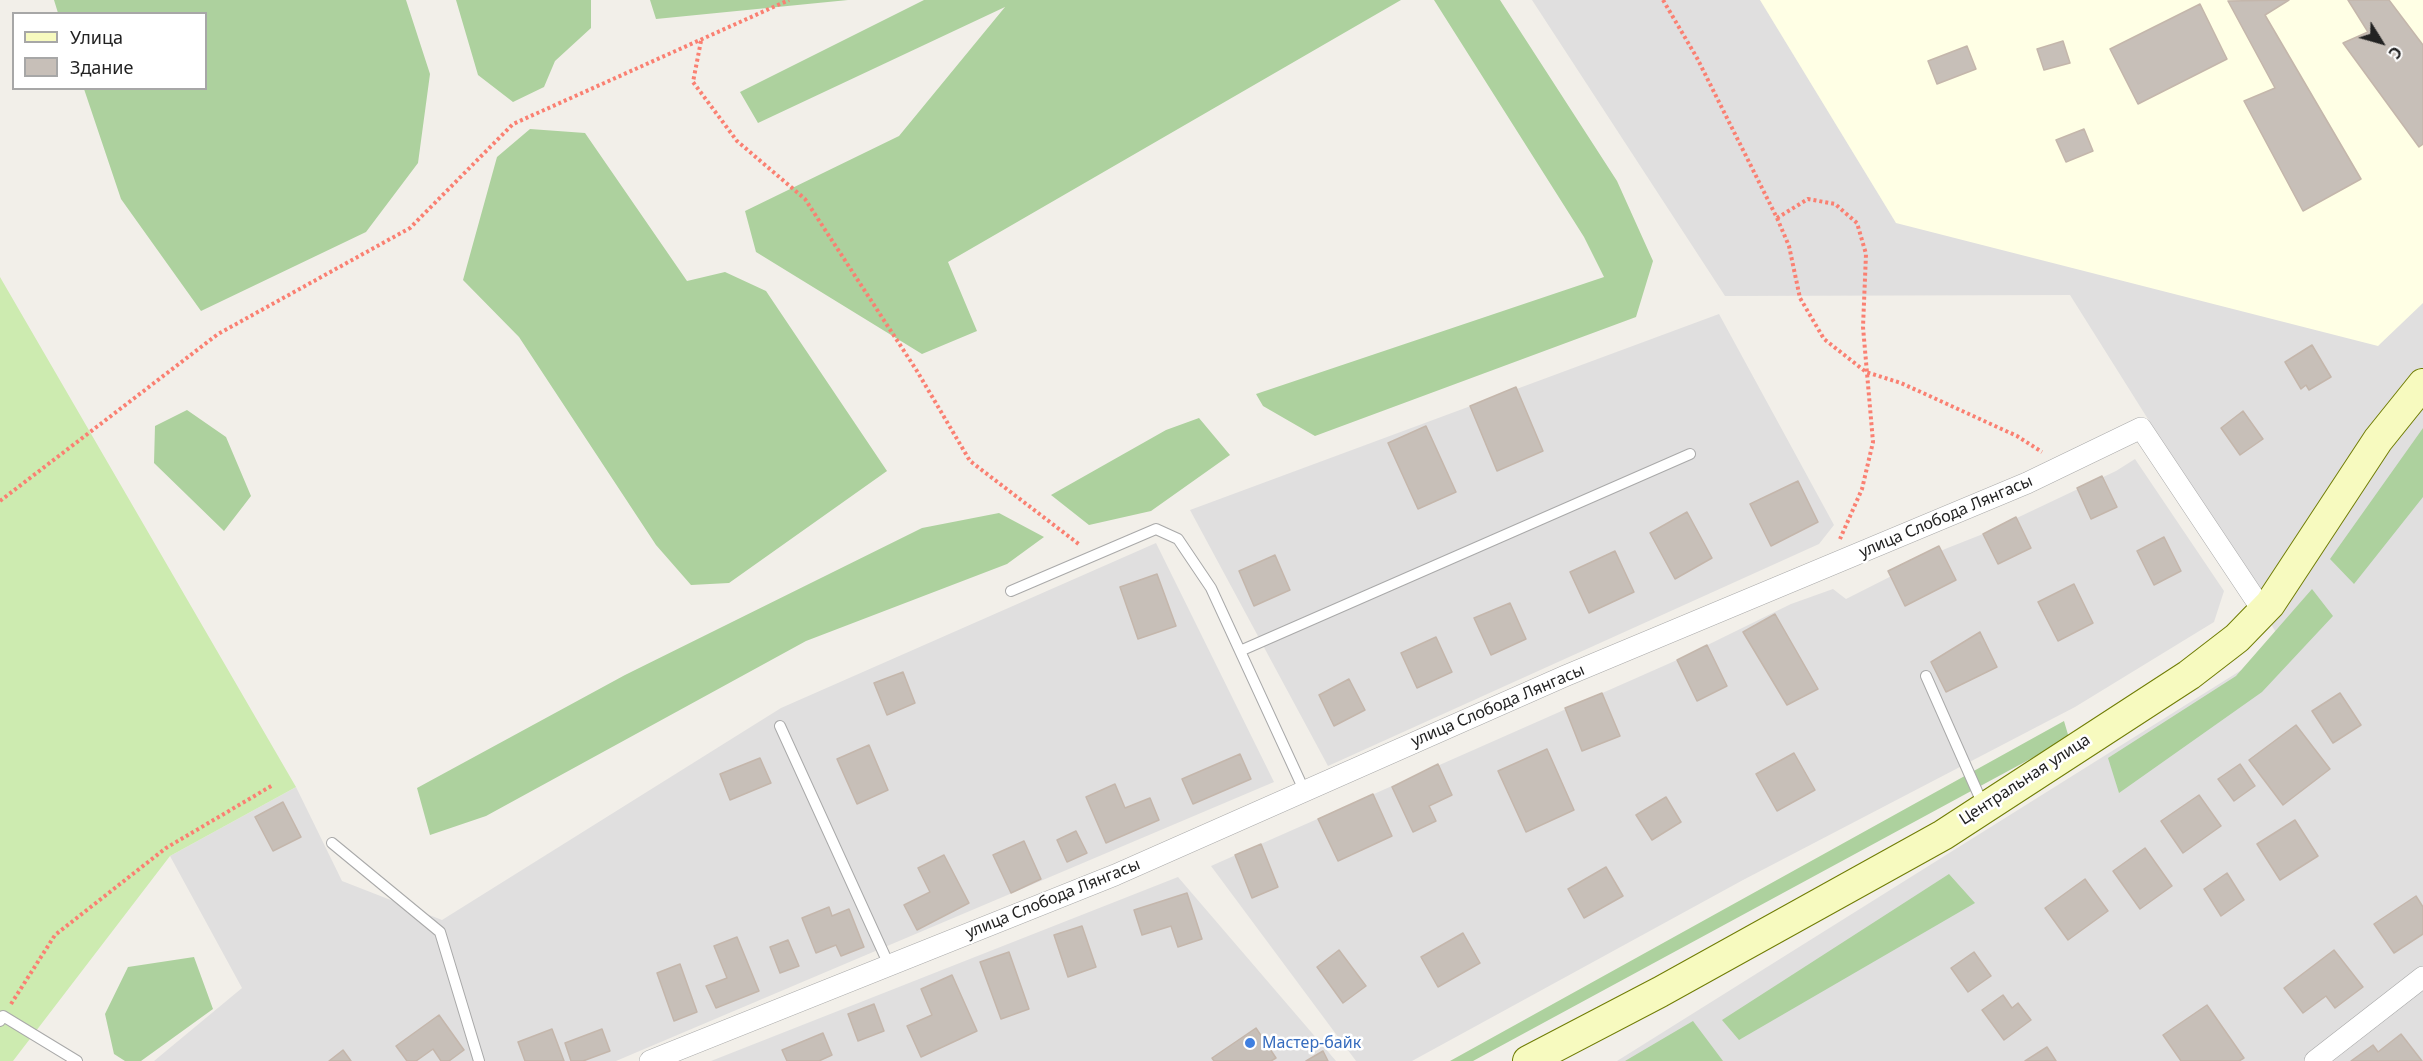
<!DOCTYPE html>
<html>
<head>
<meta charset="utf-8">
<style>
  body { margin:0 }
  #map { position:relative; width:2423px; height:1061px; overflow:hidden; background:#f2efe9; font-family:"Noto Sans",sans-serif }
  canvas { display:block }
  .legend { position:absolute; left:12px; top:12px; width:195px; height:78px; box-sizing:border-box; background:#fff; border:2px solid #a7a7a7; margin:0; padding:8px 10px; list-style:none; font-size:18px; color:#222 }
  .legend li { display:flex; align-items:center; gap:12px; height:30px }
  .legend b { width:30px; border:2px solid #a7a7a7 }
  .north { position:absolute; left:2351px; top:12px; width:60px; height:60px; -webkit-text-stroke:4px #fff; paint-order:stroke; rotate:127deg; font-size:16px; font-weight:700; line-height:24px; text-align:center; color:#222 }
  .north::after { content:''; display:block; margin:auto; width:21px; height:27px; background:#222; clip-path:polygon(50% 0,100% 100%,50% 72%,0 100%) }
</style>
</head>
<body>
<div id="map">
<canvas width="2423" height="1061"></canvas>
<ul class="legend">
<li><b style="height:8px;background:#f7fabf"></b>Улица</li>
<li><b style="height:16px;background:#c7bfb8"></b>Здание</li>
</ul>
<div class="north">С</div>
</div>
<script>
const ctx = document.querySelector('canvas').getContext('2d');
ctx.lineJoin = 'round';
function fill(path, color) {
  ctx.fillStyle = color;
  ctx.fill(path, 'evenodd');
}
function trace(path, color, width, dash) {
  ctx.strokeStyle = color;
  ctx.lineWidth = width;
  ctx.lineCap = dash ? 'butt' : 'round';
  ctx.setLineDash(dash || []);
  ctx.stroke(path);
}
function drawText(font, color, halo, rows, align = 'center') {
  ctx.font = font + ' "Noto Sans",sans-serif';
  ctx.lineWidth = 5;
  ctx.setLineDash([]);
  ctx.textBaseline = 'middle';
  ctx.strokeStyle = halo;
  ctx.fillStyle = color;
  for (const [text, x, y, turn = 0] of rows) {
    ctx.save();
    ctx.translate(x, y);
    ctx.rotate((+turn || 0) * Math.PI / 180);
    ctx.textAlign = isNaN(turn) ? turn : align;
    if (halo) ctx.strokeText(text, 0, 0);
    ctx.fillText(text, 0, 0);
    ctx.restore();
  }
}
fill(new Path2D(`
  M1532,0H2423V1061H1617L2283,644L2263,611L2256,591L2070,295L1725,296Z
  M1719,314L1834,525L1819,544L1328,766L1190,510Z
  M2135,459L2224,591L2214,622L2075,707L1743,880L1412,1061H1356L1211,866L1677,660L1791,604L1833,589L1846,599L1945,549L1983,534L2116,471Z
  M1156,543L1274,782L616,1061H154L242,988L170,856L296,787L342,881L442,920L781,708Z
  M1178,877L1336,1061H711Z`), '#e0dfdf');
fill(new Path2D(`
  M1760,0H2423V303L2378,346L1896,223Z`), '#ffffe5');
fill(new Path2D(`
  M0,277L296,787L170,856L13,1061H0Z`), '#cdebb0');
fill(new Path2D(`
  M54,0H406L430,74L418,163L366,232L201,311L121,199L84,89L206,88V14L58,13Z
  M456,0H591V28L555,61L544,87L513,102L478,75Z
  M650,0H848L656,19Z
  M924,0H1401L948,262L977,331L922,354L756,252L745,211L899,136L1005,7L758,123L740,92Z
  M1434,0H1500L1617,181L1653,261L1636,317L1315,436L1263,406L1256,394L1604,277L1584,237Z
  M530,129L585,133L687,281L725,272L766,291L887,471L729,583L691,585L656,545L519,337L463,280L497,157Z
  M187,410L226,437L251,496L224,531L154,463L155,426Z
  M1199,418L1230,455L1151,511L1089,525L1051,495L1166,430Z
  M2423,428V497L2354,584L2330,559Z
  M999,513L1044,537L1007,564L806,641L486,816L430,835L417,788L625,675L922,528Z
  M2312,589L2333,616L2262,692L2119,793L2108,758L2236,676Z
  M2064,721L2069,738L1473,1061H1450Z
  M1949,874L1975,903L1739,1040L1722,1020Z
  M194,957L213,1009L141,1061H125L114,1054L105,1014L128,967Z
  M1693,1021L1723,1061H1625Z`), '#add19e');
const building = new Path2D(`
  M2289,0L2265,15L2361,179L2303,211L2244,101L2275,88L2228,1Z
  M2348,0H2389L2423,45V144L2419,147L2343,43L2368,32Z
  M2200,4L2227,59L2138,104L2110,49Z
  M2063,41L2070,63L2044,70L2037,49Z
  M1967,46L1976,69L1937,84L1928,61Z
  M2084,129L2093,151L2066,162L2056,140Z
  M2312,345L2331,377L2309,390L2306,385L2301,389L2285,362Z
  M1516,387L1543,451L1497,471L1470,406Z
  M2243,411L2263,439L2240,455L2221,428Z
  M1426,426L1456,492L1418,509L1388,443Z
  M2102,476L2117,507L2091,519L2077,488Z
  M1798,481L1818,522L1771,546L1750,504Z
  M1687,512L1712,558L1675,579L1650,533Z
  M2016,517L2031,548L1998,564L1983,534Z
  M2164,537L2181,571L2154,585L2137,551Z
  M1939,546L1956,580L1905,606L1888,571Z
  M1615,551L1634,592L1589,613L1570,572Z
  M1275,555L1290,590L1254,606L1239,571Z
  M1157,574L1176,626L1138,639L1120,587Z
  M2074,584L2093,623L2058,641L2038,602Z
  M1510,603L1526,639L1491,655L1474,618Z
  M1775,614L1818,689L1787,705L1743,632Z
  M1980,632L1997,667L1946,692L1931,662Z
  M1436,637L1452,672L1417,688L1401,653Z
  M1707,645L1727,686L1697,701L1677,660Z
  M903,672L915,703L887,715L874,683Z
  M1349,679L1365,710L1334,726L1319,695Z
  M1602,693L1620,736L1582,751L1565,708Z
  M2340,693L2361,725L2333,743L2312,711Z
  M2296,725L2330,769L2283,805L2249,760Z
  M869,745L888,790L857,804L837,759Z
  M1547,749L1574,810L1526,832L1498,771Z
  M1794,753L1815,790L1777,811L1756,774Z
  M1240,754L1251,779L1193,804L1182,779Z
  M760,758L771,783L730,800L720,774Z
  M1438,764L1452,795L1429,806L1436,821L1413,832L1392,787Z
  M2240,764L2255,786L2234,801L2218,779Z
  M1115,784L1125,808L1150,798L1159,820L1106,843L1086,797Z
  M1373,794L1392,836L1338,861L1318,819Z
  M2199,795L2221,826L2183,853L2161,821Z
  M1666,797L1681,822L1652,840L1636,815Z
  M283,802L301,837L273,851L255,817Z
  M2295,820L2318,856L2280,880L2257,844Z
  M1076,831L1087,853L1067,862L1057,840Z
  M1024,841L1041,879L1011,893L993,855Z
  M1261,844L1278,887L1252,898L1235,855Z
  M2145,848L2172,886L2140,909L2113,871Z
  M944,855L969,903L917,930L904,905L930,892L918,868Z
  M1606,867L1623,896L1584,918L1568,889Z
  M2227,873L2244,900L2221,916L2204,889Z
  M2085,879L2108,911L2068,940L2045,908Z
  M1187,893L1202,939L1178,947L1171,926L1142,935L1134,910Z
  M2416,896L2423,907V934L2394,953L2374,924Z
  M829,907L832,916L849,909L864,947L841,956L836,945L816,953L802,918Z
  M1082,926L1096,967L1068,977L1054,935Z
  M1463,933L1480,963L1438,987L1421,957Z
  M737,937L759,991L716,1008L706,986L727,978L714,946Z
  M788,940L799,966L780,973L770,947Z
  M1339,950L1366,986L1343,1003L1317,967Z
  M2334,950L2363,987L2335,1008L2326,996L2303,1013L2284,988Z
  M1009,952L1029,1009L1001,1019L980,962Z
  M1974,952L1991,976L1968,992L1951,968Z
  M680,964L697,1012L674,1021L657,973Z
  M952,975L977,1031L921,1057L907,1026L932,1015L921,989Z
  M2003,995L2012,1008L2018,1003L2031,1020L2004,1040L1982,1010Z
  M874,1004L884,1031L858,1041L848,1014Z
  M2207,1005L2244,1058L2239,1061H2181L2163,1035Z
  M439,1015L464,1050L449,1061H441L433,1049L416,1061H407L396,1046Z
  M1256,1028L1276,1058L1271,1061H1214L1212,1058Z
  M552,1029L564,1061H525L518,1042Z
  M602,1029L610,1051L583,1061H571L565,1043Z
  M823,1033L832,1055L819,1061H787L782,1050Z
  M2401,1034L2422,1061H2351L2373,1045L2378,1052Z
  M2047,1047L2056,1061H2025Z
  M343,1050L351,1061H329Z
  M1323,1051L1328,1061H1306Z`);
fill(building, '#c7bfb8');
trace(building, '#c4b6ab', 1.5);
const lane = new Path2D(`
  M1011,591L1156,529L1178,539L1211,588L1304,790
  M1240,651L1690,454
  M1926,676L1984,807
  M780,726L889,965
  M332,843L440,932L479,1061
  M0,1021L3,1016L77,1061`);
const street = new Path2D(`
  M650,1061L1115,875L1565,676L2027,483L2141,428L2263,611
  M2315,1061L2423,977`);
const secondary = new Path2D(`
  M1528,1061L1660,992L1943,835L2189,675L2237,638L2270,604L2378,440L2423,384`);
trace(lane, '#a9a9a9', 12);
trace(street, '#a9a9a9', 22);
trace(secondary, '#707d05', 32);
trace(new Path2D(`
  M1663,0L1697,58L1777,218L1808,199L1835,204L1857,223L1866,254L1863,327L1873,442L1862,489L1840,539
  M701,41L693,82L737,141L805,199L917,371L970,461L1080,545
  M1777,218L1789,246L1800,298L1824,339L1866,372L1901,383L2017,436L2042,452
  M0,501L218,334L410,228L513,124L789,0
  M11,1004L55,935L166,848L273,785`), '#fa8072', 4, [3, 3]);
trace(lane, '#fff', 10);
trace(street, '#fff', 21);
trace(secondary, '#f7fabf', 30);
for (const [x, y, r, color] of [
  [1250,1043,6,"#3f7fe0"]
]) {
  const dot = new Path2D();
  dot.arc(x, y, r, 0, 2 * Math.PI);
  ctx.fillStyle = color;
  ctx.fill(dot);
  trace(dot, '#fff', 2);
}
drawText('16px', '#222', '#fff', [
  ["улица Слобода Лянгасы",1946,517,-23],
  ["улица Слобода Лянгасы",1498,706,-23],
  ["Центральная улица",2025,780,-33],
  ["улица Слобода Лянгасы",1053,899,-22]
]);
drawText('16px', '#366cbe', '#fff', [
  ["Мастер-байк",1262,1043]
], 'left');
</script>
</body>
</html>
